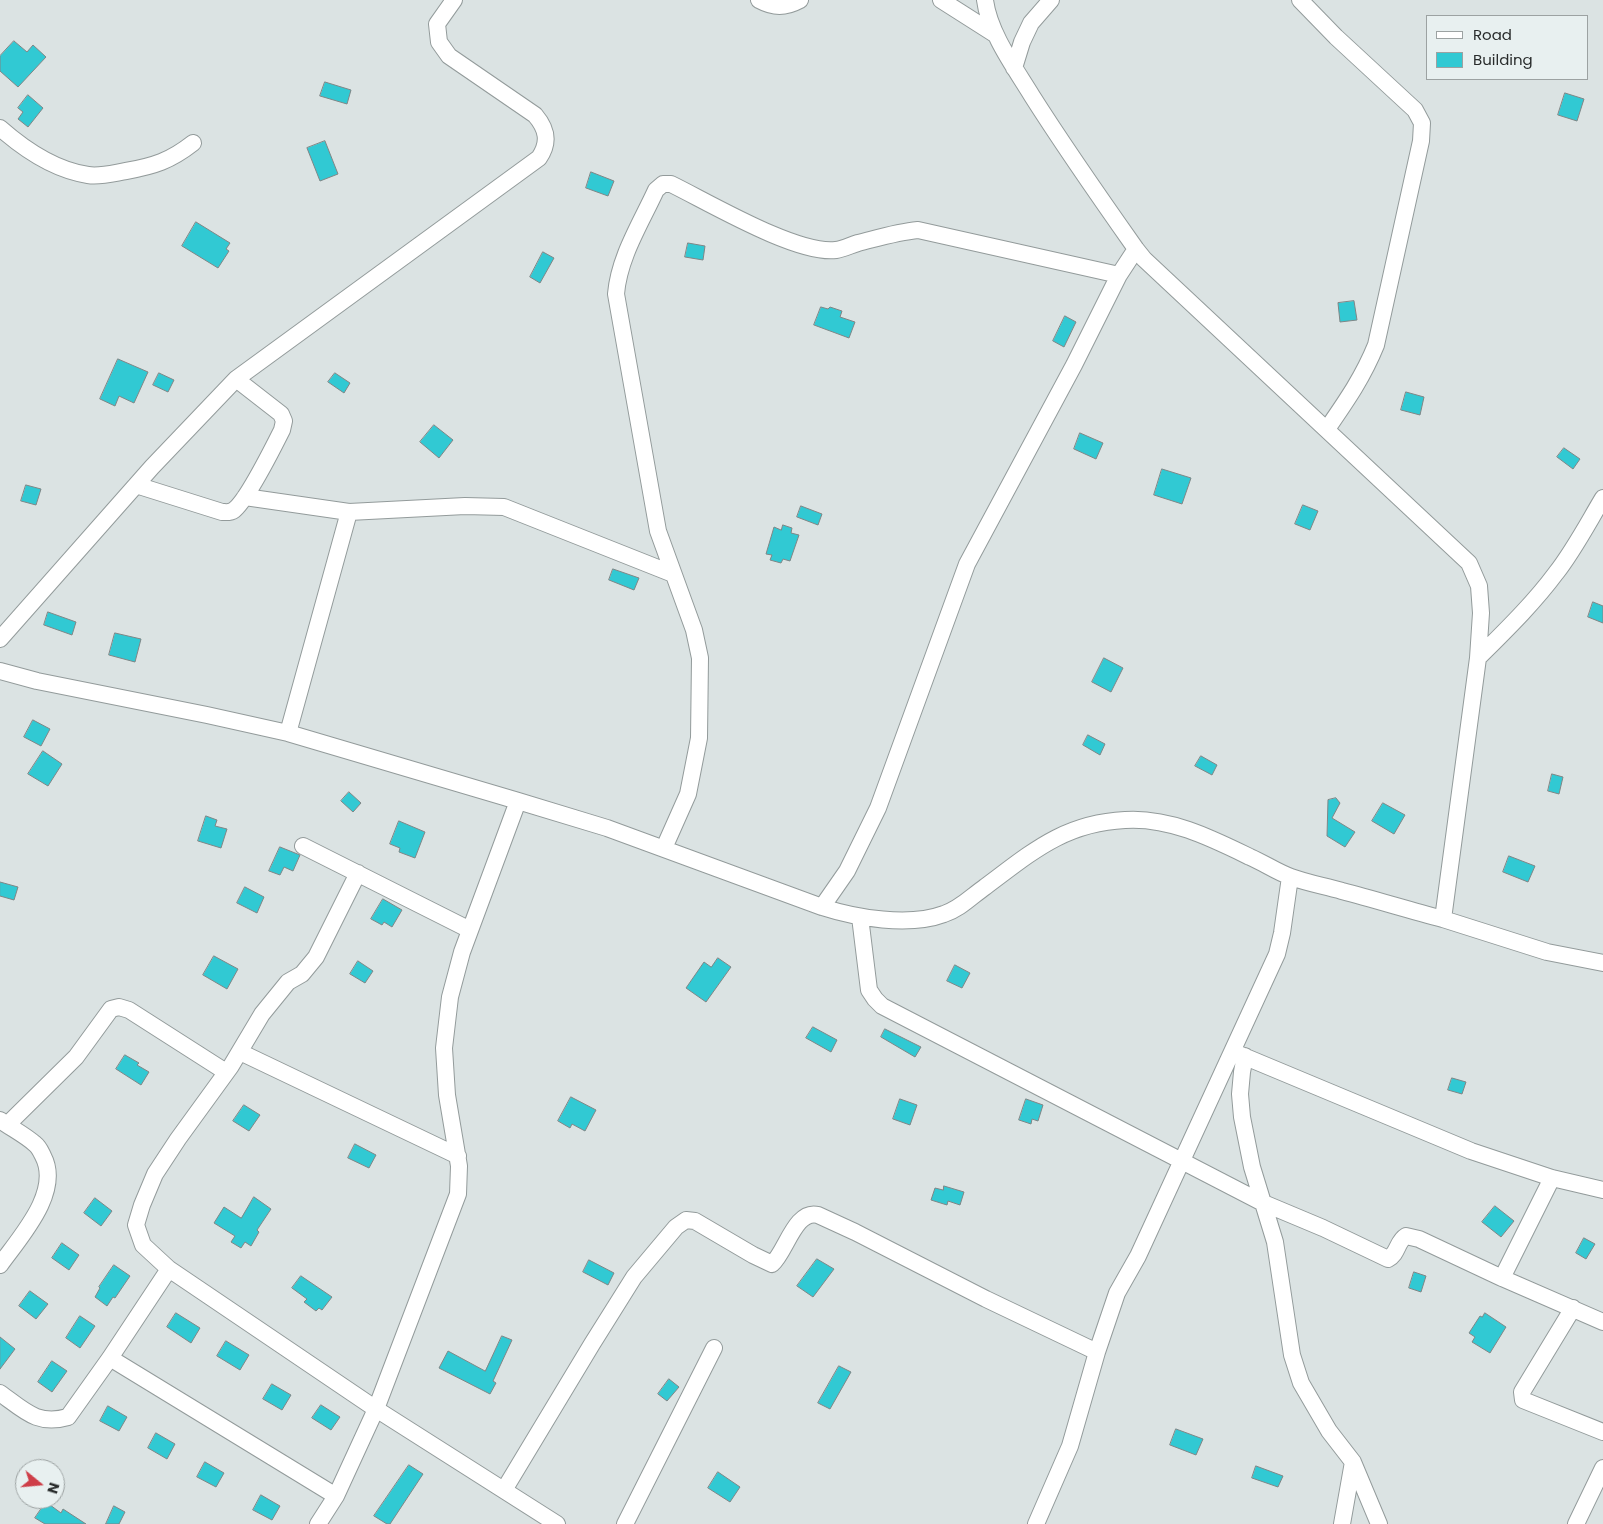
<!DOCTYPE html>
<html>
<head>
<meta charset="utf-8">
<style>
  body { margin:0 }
  #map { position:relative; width:1603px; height:1524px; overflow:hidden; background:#dbe3e3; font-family:Poppins,sans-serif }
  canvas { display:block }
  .legend { position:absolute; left:1426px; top:15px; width:162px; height:65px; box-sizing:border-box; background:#e8f0f0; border:1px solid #9ca2a2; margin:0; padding:6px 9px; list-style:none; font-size:15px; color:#292c2c }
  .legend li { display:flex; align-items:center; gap:10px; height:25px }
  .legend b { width:25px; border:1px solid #9ca2a2 }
  .north { position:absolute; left:15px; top:1459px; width:50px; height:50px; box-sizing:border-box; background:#e8f0f0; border:1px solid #9ca2a2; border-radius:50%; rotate:107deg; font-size:14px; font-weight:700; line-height:20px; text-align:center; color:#292c2c }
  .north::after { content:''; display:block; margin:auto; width:18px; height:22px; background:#ce3e48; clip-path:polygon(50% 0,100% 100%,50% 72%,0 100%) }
</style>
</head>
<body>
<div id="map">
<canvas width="1603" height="1524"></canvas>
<ul class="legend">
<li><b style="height:6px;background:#fff"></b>Road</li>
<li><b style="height:14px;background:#31c9d3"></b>Building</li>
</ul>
<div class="north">N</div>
</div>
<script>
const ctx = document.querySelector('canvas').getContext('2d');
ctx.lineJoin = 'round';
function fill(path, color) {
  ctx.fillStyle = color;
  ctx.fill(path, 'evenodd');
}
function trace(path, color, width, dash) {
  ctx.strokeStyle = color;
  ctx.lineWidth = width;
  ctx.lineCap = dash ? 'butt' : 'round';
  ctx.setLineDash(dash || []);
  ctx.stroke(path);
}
const building = new Path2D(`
  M14,41L27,52L33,45L46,57L18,87L0,71V56Z
  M325,82L351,90L347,104L320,96Z
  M1565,93L1584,99L1577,121L1558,115Z
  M28,95L43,108L28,127L18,119L23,112L18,108Z
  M325,141L338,174L320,181L307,148Z
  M591,172L614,181L608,196L586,188Z
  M196,222L230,243L226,249L229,251L218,268L182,246Z
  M688,243L705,246L703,260L685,257Z
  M543,252L554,258L540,283L530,277Z
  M1354,301L1357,320L1340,322L1338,303Z
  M821,307L828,309L830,307L842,311L840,317L855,322L849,338L814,325Z
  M1065,316L1076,322L1064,347L1053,341Z
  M118,359L148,372L134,403L119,396L115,406L100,399Z
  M159,373L174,380L168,392L153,385Z
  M335,373L350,383L344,393L328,382Z
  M1406,392L1424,397L1420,415L1401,410Z
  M434,425L453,440L439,458L420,442Z
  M1080,433L1103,443L1096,459L1074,449Z
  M1564,448L1580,459L1573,469L1557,457Z
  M1162,469L1191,478L1182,504L1154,495Z
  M26,485L41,489L36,505L21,501Z
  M1303,505L1318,511L1310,530L1295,524Z
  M801,506L822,514L818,525L797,517Z
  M783,525L792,528L791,533L799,535L790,561L783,559L781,563L770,560L772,555L766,554L774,527L781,530Z
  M613,569L639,578L634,590L609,580Z
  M1593,602L1603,606V623L1588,617Z
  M48,612L76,622L72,635L44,625Z
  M115,633L141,639L135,662L109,655Z
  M1104,658L1123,668L1111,692L1092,682Z
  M33,720L50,729L41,746L24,737Z
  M1088,735L1105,744L1100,755L1083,745Z
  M43,751L62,764L48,786L28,774Z
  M1201,756L1217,765L1212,775L1195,766Z
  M1552,774L1563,777L1559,794L1548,791Z
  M349,792L361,803L353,812L341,801Z
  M1336,798L1340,803L1332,818L1355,832L1345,847L1327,836L1328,800Z
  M1383,803L1405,815L1394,834L1372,821Z
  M206,816L217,820L215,826L227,829L221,848L198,841Z
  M399,821L425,832L415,858L399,852L400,848L390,844Z
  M280,847L300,855L293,871L284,867L280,875L269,871Z
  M1509,856L1535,866L1528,882L1503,872Z
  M0,882L18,887L14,900L0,896Z
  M245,887L264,897L257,913L237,903Z
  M383,899L402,910L392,927L384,922L382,925L371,919Z
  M214,956L238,969L227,989L203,975Z
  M718,958L731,967L706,1002L686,988L704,962L711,967Z
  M358,961L373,971L365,983L350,974Z
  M955,965L970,973L962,988L947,981Z
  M813,1027L837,1040L831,1052L806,1038Z
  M885,1029L921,1047L915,1057L881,1037Z
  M125,1055L139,1063L137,1065L149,1072L141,1085L116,1069Z
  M1452,1078L1466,1082L1462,1094L1448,1090Z
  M571,1097L596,1110L585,1131L572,1124L570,1128L558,1121Z
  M900,1099L917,1105L910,1125L893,1119Z
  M1026,1099L1043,1105L1038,1121L1032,1119L1031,1124L1019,1120Z
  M244,1105L260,1115L249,1131L233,1121Z
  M355,1144L376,1155L369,1168L348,1158Z
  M944,1186L964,1192L960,1205L948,1201L947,1205L931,1200L935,1188L943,1190Z
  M254,1197L271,1209L257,1230L259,1232L251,1246L245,1242L241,1248L231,1242L235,1236L214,1223L224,1207L241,1218Z
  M95,1198L112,1211L101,1226L84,1213Z
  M1495,1206L1514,1221L1501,1237L1482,1222Z
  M1584,1238L1595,1244L1586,1259L1576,1253Z
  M62,1243L79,1255L69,1270L52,1258Z
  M817,1259L834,1269L813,1297L797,1286Z
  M589,1260L614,1273L608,1285L583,1272Z
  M114,1265L130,1276L115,1298L113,1297L107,1306L95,1297L100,1288L99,1287Z
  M1414,1272L1426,1276L1421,1292L1409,1288Z
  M301,1276L332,1297L322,1310L319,1308L316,1311L304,1302L307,1299L292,1288Z
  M30,1291L48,1304L36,1319L19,1306Z
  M176,1313L200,1328L191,1343L167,1327Z
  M1485,1313L1506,1327L1490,1353L1472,1342L1475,1337L1469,1333L1480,1316L1482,1317Z
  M80,1316L95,1326L80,1348L66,1338Z
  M502,1336L512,1340L493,1381L496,1383L490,1394L439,1368L448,1351L485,1371Z
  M0,1337L15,1349L0,1369Z
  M226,1341L249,1355L240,1370L217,1356Z
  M52,1361L67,1371L52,1392L38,1382Z
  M839,1366L851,1372L830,1409L818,1403Z
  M669,1379L679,1387L667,1401L658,1394Z
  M272,1384L291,1395L282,1410L263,1399Z
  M321,1405L340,1417L331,1430L312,1418Z
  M108,1406L127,1417L119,1431L100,1421Z
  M1176,1429L1203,1439L1196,1455L1170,1445Z
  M156,1433L175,1444L167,1459L148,1448Z
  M205,1462L224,1473L216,1487L197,1477Z
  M409,1465L423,1474L390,1524H387L374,1516Z
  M1256,1466L1283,1476L1278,1487L1252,1478Z
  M718,1472L740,1487L730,1502L708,1488Z
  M261,1495L280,1506L272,1520L253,1510Z
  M46,1502L61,1513L63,1509L86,1524H45L35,1518Z
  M114,1506L125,1512L119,1524H106Z`);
fill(building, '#31c9d3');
trace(building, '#7f8686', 1);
const minor = new Path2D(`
  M759,0C774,8 785,8 800,0
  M941,0L996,35
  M1300,0L1336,37L1415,110L1422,123L1421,141L1376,345C1363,377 1347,400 1327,429
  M1014,68L1022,42L1031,23L1051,0
  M0,128C25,150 54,170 88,175C100,177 114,173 126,171C154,166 170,161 193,143
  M136,485L222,512C226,512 230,513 234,510C247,500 273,448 282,430L284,421L281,414L236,379
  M245,497L349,512L465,506L504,507L673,574
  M0,639L152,467L236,379L539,158C550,142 547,129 535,115L449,56L439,42L437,24L454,0
  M1478,658C1505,631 1533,604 1556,573C1574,550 1588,523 1603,498
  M0,671L37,681L207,715L288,733L518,801L607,828L822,907C856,918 909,927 944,914C960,909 972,896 985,887C1032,852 1064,823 1125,820C1169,817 1211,838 1250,857C1264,863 1277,872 1291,877C1307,883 1325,886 1342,891C1376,900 1409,910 1443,919L1478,658L1481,613L1479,586L1469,563L1144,259L1136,249C1100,198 1065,148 1032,96C1015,68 989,33 985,0
  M288,733L349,512
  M303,846L470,930
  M664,848L688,794L699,738L700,658L694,630L658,531L616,294C619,257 641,223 656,190L663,184H671C708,202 797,255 836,250C843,249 851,245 858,243C878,238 897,232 918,230L1119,275
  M358,873L316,957L302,974L288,982L262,1014L231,1066L178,1139L155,1174L142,1205L136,1225L143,1245L169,1269L376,1409L557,1524
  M822,907L847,871L878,808L967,564L1074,365L1119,275L1136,249
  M860,917L869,990L875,999L882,1006L1261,1202L1323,1228L1388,1259C1398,1254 1397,1241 1406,1236L1419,1239L1502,1278L1603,1322
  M1443,919L1547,952L1603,963
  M240,1052L458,1156
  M1236,1053L1471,1151L1552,1178L1603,1190
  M1245,1056L1242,1072L1240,1094L1242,1117L1252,1167L1275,1242L1292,1355L1301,1383L1329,1431L1353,1462L1379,1524
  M0,1120C11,1128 25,1135 35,1144C39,1147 41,1152 43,1156C62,1192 20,1237 0,1265
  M7,1125L76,1057L111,1009L119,1007L129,1010L226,1072
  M1502,1278L1552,1178
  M1573,1308L1522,1392L1523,1400L1603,1432
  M110,1358L336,1496
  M0,1393C24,1410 37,1426 68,1417L110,1358L169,1269
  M504,1490L592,1344L634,1277L676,1227L686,1220L695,1221L753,1255L772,1264C786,1252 795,1209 818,1215L855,1232L986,1299L1097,1352
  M318,1524L336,1496L376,1409L458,1194L459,1166L447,1095L444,1048L450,997L462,952L518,801
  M625,1524L714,1348
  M1036,1524L1070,1446L1097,1352L1117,1293L1138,1256L1277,954L1282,933L1290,877
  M1342,1524L1353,1462
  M1576,1524L1603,1468`);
trace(minor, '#939b9b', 18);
trace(minor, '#fff', 16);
</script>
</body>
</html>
